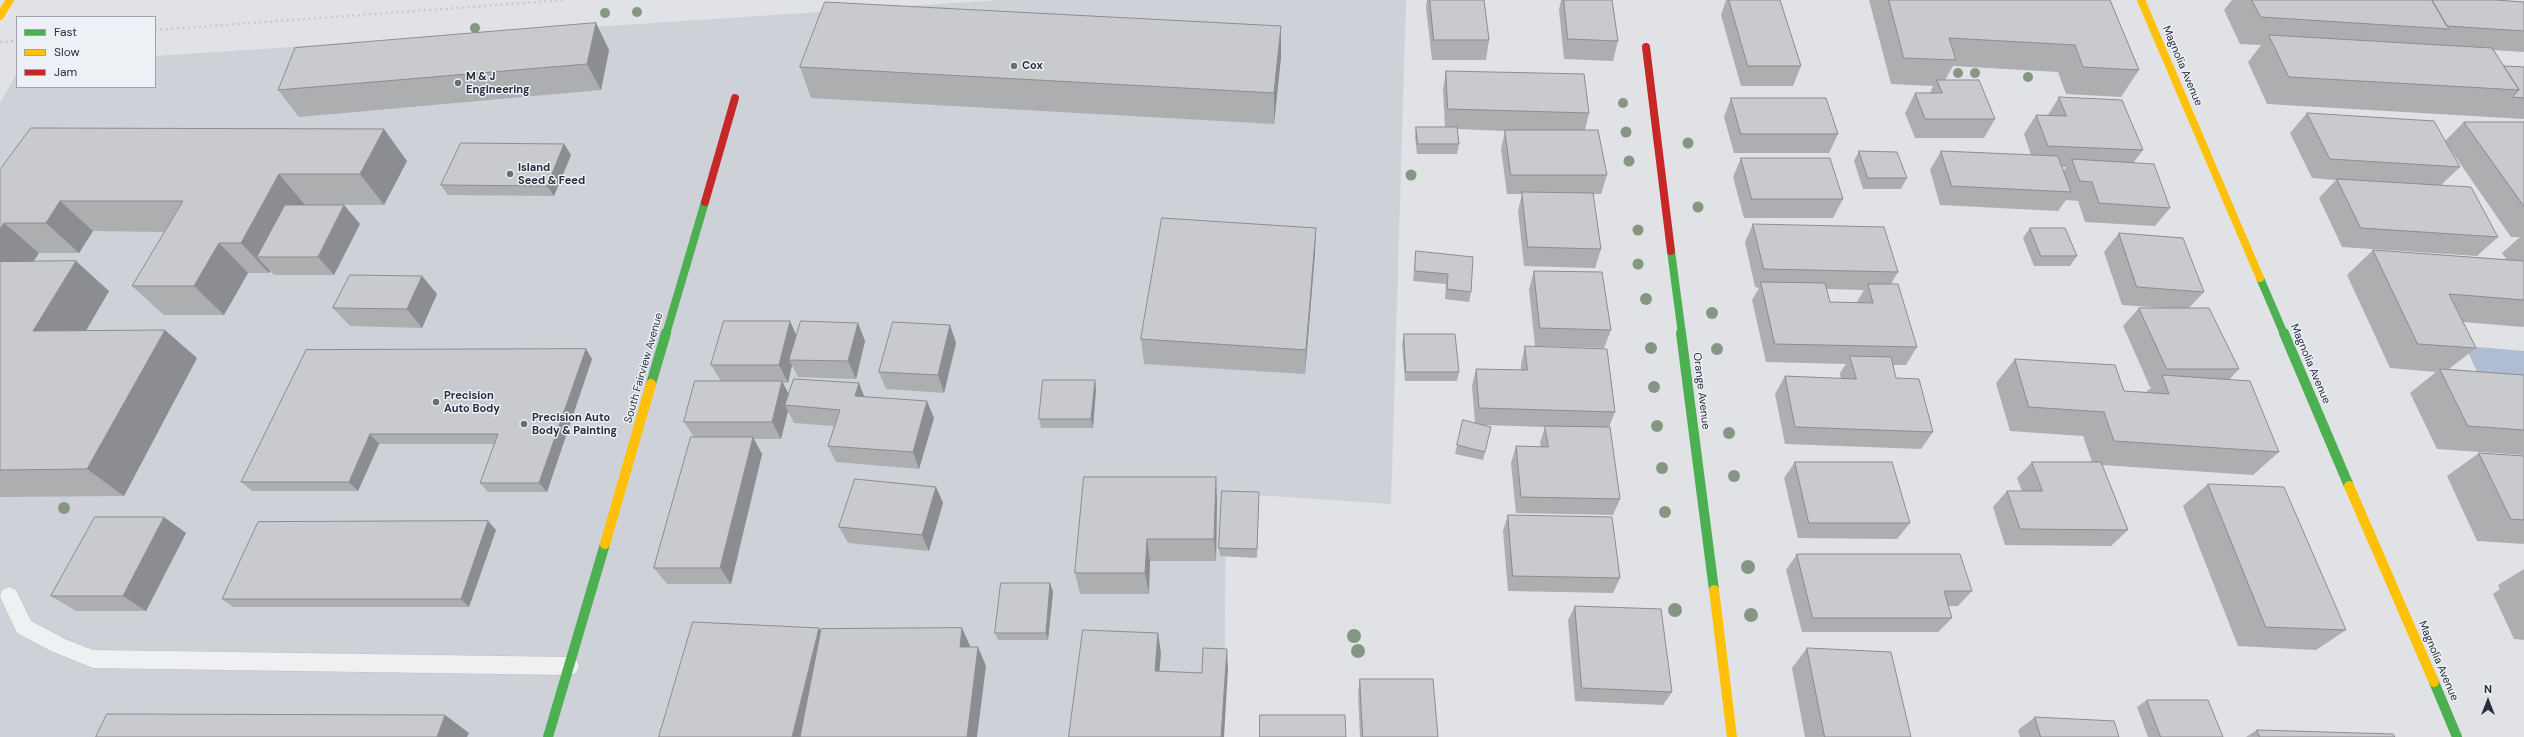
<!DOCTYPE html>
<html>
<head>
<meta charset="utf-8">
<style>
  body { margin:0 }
  #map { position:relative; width:2524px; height:737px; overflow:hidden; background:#e0e2e5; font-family:"DM Sans",sans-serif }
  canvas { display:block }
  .legend { position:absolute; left:16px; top:16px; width:140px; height:72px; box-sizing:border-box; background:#edf0f5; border:1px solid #9ea3ac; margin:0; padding:5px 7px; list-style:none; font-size:12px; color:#272f3e }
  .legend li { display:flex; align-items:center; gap:8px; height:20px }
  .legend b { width:20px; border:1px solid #9ea3ac }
  .north { position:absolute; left:2468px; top:681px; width:40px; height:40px; -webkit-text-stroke:3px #edf0f5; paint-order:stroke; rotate:0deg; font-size:11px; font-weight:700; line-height:16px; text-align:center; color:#272f3e }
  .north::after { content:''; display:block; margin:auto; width:14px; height:18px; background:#272f3e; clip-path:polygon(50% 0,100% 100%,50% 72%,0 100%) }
</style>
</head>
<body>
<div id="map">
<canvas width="2524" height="737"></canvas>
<ul class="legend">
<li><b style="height:5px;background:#4caf50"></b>Fast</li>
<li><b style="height:5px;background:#ffc107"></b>Slow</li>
<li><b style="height:5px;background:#c62828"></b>Jam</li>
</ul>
<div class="north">N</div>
</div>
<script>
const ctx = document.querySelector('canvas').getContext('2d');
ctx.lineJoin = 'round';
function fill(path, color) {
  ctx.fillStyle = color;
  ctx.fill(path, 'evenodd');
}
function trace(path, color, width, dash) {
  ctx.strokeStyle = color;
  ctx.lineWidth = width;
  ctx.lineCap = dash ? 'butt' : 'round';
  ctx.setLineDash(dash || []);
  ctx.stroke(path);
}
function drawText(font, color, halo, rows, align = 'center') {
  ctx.font = font + ' "DM Sans",sans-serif';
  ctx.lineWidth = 3;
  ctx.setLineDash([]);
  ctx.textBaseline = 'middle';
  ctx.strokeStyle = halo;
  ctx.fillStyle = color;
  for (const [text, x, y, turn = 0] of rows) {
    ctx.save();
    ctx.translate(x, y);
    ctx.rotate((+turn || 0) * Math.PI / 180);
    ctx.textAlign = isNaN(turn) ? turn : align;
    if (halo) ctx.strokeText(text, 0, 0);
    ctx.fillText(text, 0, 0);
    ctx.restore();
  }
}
fill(new Path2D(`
  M1000,0H1406L1391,504L1226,493L1224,737H0V103L17,73V87H155V56Z`), '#ced1d8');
fill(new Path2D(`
  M2465,346L2524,351V380L2479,376Z`), '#aebdd1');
const lane = new Path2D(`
  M9,587L16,590L31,621L65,639L93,650L569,657L576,659L579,666L576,673L569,675L93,668L51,651L17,633L0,597L2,590Z`);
trace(lane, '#bec0c3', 1);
fill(lane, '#eff0f2');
trace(new Path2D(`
  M1671,251L1682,334
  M2260,278L2284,334
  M666,334L705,202`), '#4caf50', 8);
trace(new Path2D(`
  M1681,333L1714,590
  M2284,333L2349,486
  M651,384L666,333
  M2434,682L2457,737
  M548,737L605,544`), '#4caf50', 10);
trace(new Path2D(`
  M2141,0L2260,278
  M0,16L10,0`), '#ffc107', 8);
trace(new Path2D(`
  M2349,486L2434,682
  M605,544L651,384
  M1714,590L1732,737`), '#ffc107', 10);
trace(new Path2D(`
  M1646,47L1671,251
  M705,202L735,98`), '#c62828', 8);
trace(new Path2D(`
  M155,30L565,0
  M0,42L17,41`), '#c9cacd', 2.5, [2, 3.5]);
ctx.fillStyle = '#859784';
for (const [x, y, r] of [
  [637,12,5],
  [605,13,5],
  [475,28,5],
  [1958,73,5],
  [1975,73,5],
  [2028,77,5],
  [1623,103,5],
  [1626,132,5.5],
  [1688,143,5.5],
  [1629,161,5.5],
  [1411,175,5.5],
  [1698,207,5.5],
  [1638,230,5.5],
  [1638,264,5.5],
  [1646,299,6],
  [1712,313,6],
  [1651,348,6],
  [1717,349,6],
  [1654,387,6],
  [1657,426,6],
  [1729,433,6],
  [1662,468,6],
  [1734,476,6],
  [64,508,6],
  [1665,512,6],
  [1748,567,7],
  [1675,610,7],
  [1751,615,7],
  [1354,636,7],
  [1358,651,7]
]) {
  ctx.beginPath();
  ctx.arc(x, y, r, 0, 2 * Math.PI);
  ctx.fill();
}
fill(new Path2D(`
  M1427,0H1484L1489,40L1486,60H1432L1426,7Z
  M1561,0H1612L1618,41L1613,61L1564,59L1559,10Z
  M1726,0H1780L1801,66L1793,86H1741L1721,15Z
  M1869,0H2110L2139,70L2121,97L2066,94L2058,72L1953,66L1945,80L1995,119L1984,138H1915L1905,113L1915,93H1930L1933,86L1891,84Z
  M2232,0H2495L2524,2V52L2494,50L2504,66L2524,67V119L2267,104L2248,62L2261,45L2240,44L2224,10Z
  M596,23L609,50L601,90L299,117L278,90Z
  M1281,26V57L1274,124L811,98L800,67Z
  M1446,71L1589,113L1585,130L1607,175L1601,194H1593L1601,249L1595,268L1524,266L1518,211L1522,194H1507L1501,149L1505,131L1457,129L1459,144L1457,154H1417L1415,137L1416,127H1445L1443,90Z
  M2059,97L2143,150L2133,163L2170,208L2155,226L2085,222L2078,201L2066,200L2058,211L1940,205L1930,170L1941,151L2031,155L2024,134L2036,115H2048ZM2062,167H2066L2064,170Z
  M1731,98L1838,134L1829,153H1734L1724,117Z
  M2307,113L2445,141L2464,122H2524V326L2523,327L2463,322L2476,348L2449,369L2524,375V455L2437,449L2410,393L2436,372L2390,368L2347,275L2373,250L2507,260L2502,253L2520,237H2511L2448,146L2460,167L2441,185L2498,237L2477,256L2342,247L2319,198L2336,180L2312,178L2290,133Z
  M564,144L571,155L554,196L448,195L441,185Z
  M1859,151L1907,178L1901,189H1863L1854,161Z
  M1741,158L1843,199L1833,218H1744L1733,177Z
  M407,161L384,205H344L360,224L334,275H274L270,271L269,273H248L224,315H164L132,286L165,232L93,231L79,253H39L33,262L109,291L86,330L197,358L124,496L0,497V170Z
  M1753,224L1898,272L1891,284L1917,347L1906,365H1893L1896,378L1933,432L1921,449L1785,444L1775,394L1785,376L1841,379L1840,373L1846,364L1766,362L1752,300L1759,288L1755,287L1745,242ZM1826,289L1864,290L1857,302H1830Z
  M2030,228L2077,256L2070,266H2034L2023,238Z
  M2119,233L2204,292L2189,308L2239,369L2229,380L2279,452L2253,475L2102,465L2128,530L2111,546L2005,545L1993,507L2007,491H2022L2017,478L2032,462H2092L2083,436L2010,431L1996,383L2015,359L2124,391L2146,392L2152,387H2150L2123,326L2139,308H2164L2122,305L2104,252Z
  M1416,251L1471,292L1469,302L1445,299L1446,284L1413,281Z
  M1315,253L1305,374L1144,364L1141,339Z
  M1534,271L1611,330L1604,348L1535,346L1529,289Z
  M422,276L437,294L422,328L350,326L333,308Z
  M858,323L865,341L856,379L798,377L792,365L788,383H783L789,395L864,396L934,418L919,469L836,462L828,446L834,426L794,423L788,411L781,439H753L762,454L731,584H667L654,568L694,437L684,422L721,381L711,365L797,335Z
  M950,325L956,343L944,393L886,389L879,372Z
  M1404,334L1459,372L1457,381H1405L1402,344Z
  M1525,346L1615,412L1609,427L1620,499L1613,515L1516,513L1511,463L1516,446L1541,447L1540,443L1545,427L1485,425L1491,427L1483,460L1455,454L1463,420L1475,423L1472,386L1476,369L1521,370V364Z
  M586,349L592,359L547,492H488L480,483L495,444H379L358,491H252L241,482Z
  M1096,389L1093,428H1041L1039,419Z
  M2479,453L2524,456V544L2477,541L2447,476Z
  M1795,462L1910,523L1897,539L1798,538L1784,478Z
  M2208,484L2346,630L2316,650L2238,646L2183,506Z
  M936,487L943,503L929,551L848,543L839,527Z
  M1259,492L1257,558L1220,556L1219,548Z
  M1217,499L1216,561H1150L1149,594H1080L1075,573Z
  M1508,515L1620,578L1613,593L1508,591L1503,531Z
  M496,530L469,607H233L222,599Z
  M186,533L146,611H76L51,596Z
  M1797,554L1972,591L1958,606H1948L1952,618L1938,632H1802L1786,570Z
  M2524,569V640L2514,639L2493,594L2500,589L2498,585Z
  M1050,583L1053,592L1048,640H998L995,633Z
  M1575,606L1672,692L1663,705L1575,701L1568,620Z
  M1807,648L1911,737H1805L1792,668Z
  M1360,679L1438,737H1360L1358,693Z
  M2147,700L2223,737H2148L2137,707Z
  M2035,717L2119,737H2020L2018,730Z
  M2257,730L2395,737H2246Z`), '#acaeb0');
fill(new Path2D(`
  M596,23L609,50L601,90L587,64Z
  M1281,26V57L1274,124V93Z
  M384,129L407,161L384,205L360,174Z
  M564,144L571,155L554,196L547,186Z
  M279,174L305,205L257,257L270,271L269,273L241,243Z
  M60,201L93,231L79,253L46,223Z
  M344,205L360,224L334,275L318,257Z
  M4,223L39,253L16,288L0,275V229Z
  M1316,228L1315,253L1305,374L1306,350Z
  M219,243L248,273L224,315L194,286Z
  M76,261L109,291L69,360L33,331Z
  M422,276L437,294L422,328L407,309Z
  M790,321L798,339L789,360L792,365L788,383L779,365Z
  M858,323L865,341L856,379L848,361Z
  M950,325L956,343L944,393L938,375Z
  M165,330L197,358L124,496L87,469Z
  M586,349L592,359L547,492L539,483Z
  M1095,380L1096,389L1093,428L1091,419Z
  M782,381L791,399L785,405L788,411L781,439L772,422Z
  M859,383L866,401L855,396Z
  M927,401L934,418L919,469L913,452Z
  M370,434L379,444L358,491L349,482Z
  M753,437L762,454L731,584L720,568Z
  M1216,477L1217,499L1216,561L1214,539Z
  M936,487L943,503L929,551L922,535Z
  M164,517L186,533L146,611L123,596Z
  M488,521L496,530L469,607L461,599Z
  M1147,539L1150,561L1149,594L1145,573Z
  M1050,583L1053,592L1048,640L1046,633Z
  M819,628L832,647L810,737H792Z
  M962,628L971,648L960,647Z
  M1158,633L1161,653L1158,689L1155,671Z
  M978,647L986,666L977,737H967Z
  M1227,649L1228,669L1224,737H1221Z
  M445,715L469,733L467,737H437Z`), '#8c8d90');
const building = new Path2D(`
  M1430,0H1484L1489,40H1434Z
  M1564,0H1612L1618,41L1568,39Z
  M1729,0H1780L1801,66H1748Z
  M1889,0H2110L2139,70L2083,67L2075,45L1949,38L1956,60L1904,58Z
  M2252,0H2432L2449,29L2261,17Z
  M2432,0H2495L2524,2V31L2447,26Z
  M825,2L1281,26L1274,93L800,67Z
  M596,23L587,64L278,90L295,48Z
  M2269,35L2492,48L2519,90L2289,77Z
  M2504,66L2524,67V98L2512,97L2519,90Z
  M1446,71L1584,74L1589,113L1448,109Z
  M1937,80H1979L1995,119H1925L1915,93H1942Z
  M2059,97L2122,100L2143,150L2048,146L2036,115L2066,116Z
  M1731,98H1826L1838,134H1741Z
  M2307,113L2434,121L2460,167L2330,159Z
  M2464,122H2524V206Z
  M1416,127H1457L1459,144H1418Z
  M31,128L384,129L360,174H279L241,243H219L194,286H132L183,201H60L46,223H4L0,229V170Z
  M1505,130H1598L1607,175H1511Z
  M461,143L564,144L547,186L441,185Z
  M1859,151L1897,152L1907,178H1868Z
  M1941,151L2058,156L2071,192L1952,186Z
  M1741,158H1830L1843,199H1752Z
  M2072,159L2154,164L2170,208L2099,203L2092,182L2080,181Z
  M2337,179L2471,187L2498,237L2361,228Z
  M1522,192L1593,193L1601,249L1528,247Z
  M285,205H344L318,257H257Z
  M1162,218L1316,228L1306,350L1141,339Z
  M1753,224L1884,227L1898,272L1764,269Z
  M2030,228H2065L2077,256H2041Z
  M2119,233L2183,238L2204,292L2137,287Z
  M2373,250L2524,261V300L2449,294L2476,348L2418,344Z
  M1416,251L1473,257L1471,292L1447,289L1448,274L1415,271Z
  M76,261L33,331L165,330L87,469L0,470V262Z
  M1534,271L1602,272L1611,330L1540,328Z
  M350,275L422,276L407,309L333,308Z
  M1761,282L1825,283L1830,302L1873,303L1868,284H1898L1917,347L1775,344Z
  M2139,308H2209L2239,369H2167Z
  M724,321H790L779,365H711Z
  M801,321L858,323L848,361L789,360Z
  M893,322L950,325L938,375L879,372Z
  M1404,334H1455L1459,372H1406Z
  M1525,346L1607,349L1615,412L1479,408L1476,369L1527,370Z
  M586,349L539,483H480L498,434H370L349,482H241L306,350Z
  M1850,356L1891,357L1896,378L1919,379L1933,432L1795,427L1785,376L1856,379Z
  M2015,359L2115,365L2124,391L2169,394L2162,375L2250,381L2279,452L2114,441L2104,412L2029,407Z
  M2440,369L2524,375V430L2468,426Z
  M794,379L859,383L855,396L927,401L913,452L828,446L840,410L785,405Z
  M1043,380H1095L1091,419H1039Z
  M695,381H782L772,422H684Z
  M1463,420L1491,427L1485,452L1457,445Z
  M1545,426L1610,427L1620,499L1521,497L1516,446L1548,447Z
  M691,437H753L720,568H654Z
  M2479,453L2524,456V520L2511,519Z
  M1795,462H1892L1910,523H1809Z
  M2032,462H2101L2128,530L2020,529L2007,491H2042Z
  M1084,477H1216L1214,539H1147L1145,573H1075Z
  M855,479L936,487L922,535L839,527Z
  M2208,484L2284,487L2346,630L2266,627Z
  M1222,491L1259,492L1257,549L1219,548Z
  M1508,515L1612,517L1620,578L1513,576Z
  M95,517H164L123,596H51Z
  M488,521L461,599H222L258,522Z
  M1797,554H1960L1972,591H1944L1952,618H1813Z
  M1001,583H1050L1046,633H995Z
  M1575,606L1661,609L1672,692L1582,688Z
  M693,622L819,628L792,737H659Z
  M962,628L960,647H978L967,737H800L821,629Z
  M1083,630L1158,633L1155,671L1202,673L1203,648L1227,649L1221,737H1069Z
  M1807,648L1891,652L1911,737H1825Z
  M1360,679H1433L1438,737H1363Z
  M2147,700H2208L2223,737H2161Z
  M107,714L445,715L437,737H96Z
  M1260,715H1345L1346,737H1260Z
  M2035,717L2114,721L2119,737H2041Z
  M2257,730L2393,734L2395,737H2260Z`);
fill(building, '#c8cacd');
trace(building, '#8c8d90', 1);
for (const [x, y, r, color] of [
  [1014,66,4,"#686e78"],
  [458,83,4,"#686e78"],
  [510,174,4,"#686e78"],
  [436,402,4,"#686e78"],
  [524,424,4,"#686e78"]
]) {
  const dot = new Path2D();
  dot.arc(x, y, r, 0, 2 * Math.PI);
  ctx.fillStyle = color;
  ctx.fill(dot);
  trace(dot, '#edf0f5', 1.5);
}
drawText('bold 11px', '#272f3e', '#edf0f5', [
  ["Cox",1022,66],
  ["M & J",466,77],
  ["Engineering",466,90],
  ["Island",518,168],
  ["Seed & Feed",518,181],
  ["Precision",444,396],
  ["Auto Body",444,409],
  ["Precision Auto",532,418],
  ["Body & Painting",532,431]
], 'left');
drawText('11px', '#272f3e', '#edf0f5', [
  ["Magnolia Avenue",2182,66,67],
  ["Magnolia Avenue",2310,364,67],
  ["South Fairview Avenue",644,368,-74],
  ["Orange Avenue",1701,391,83],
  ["Magnolia Avenue",2438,661,67]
]);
</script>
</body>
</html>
